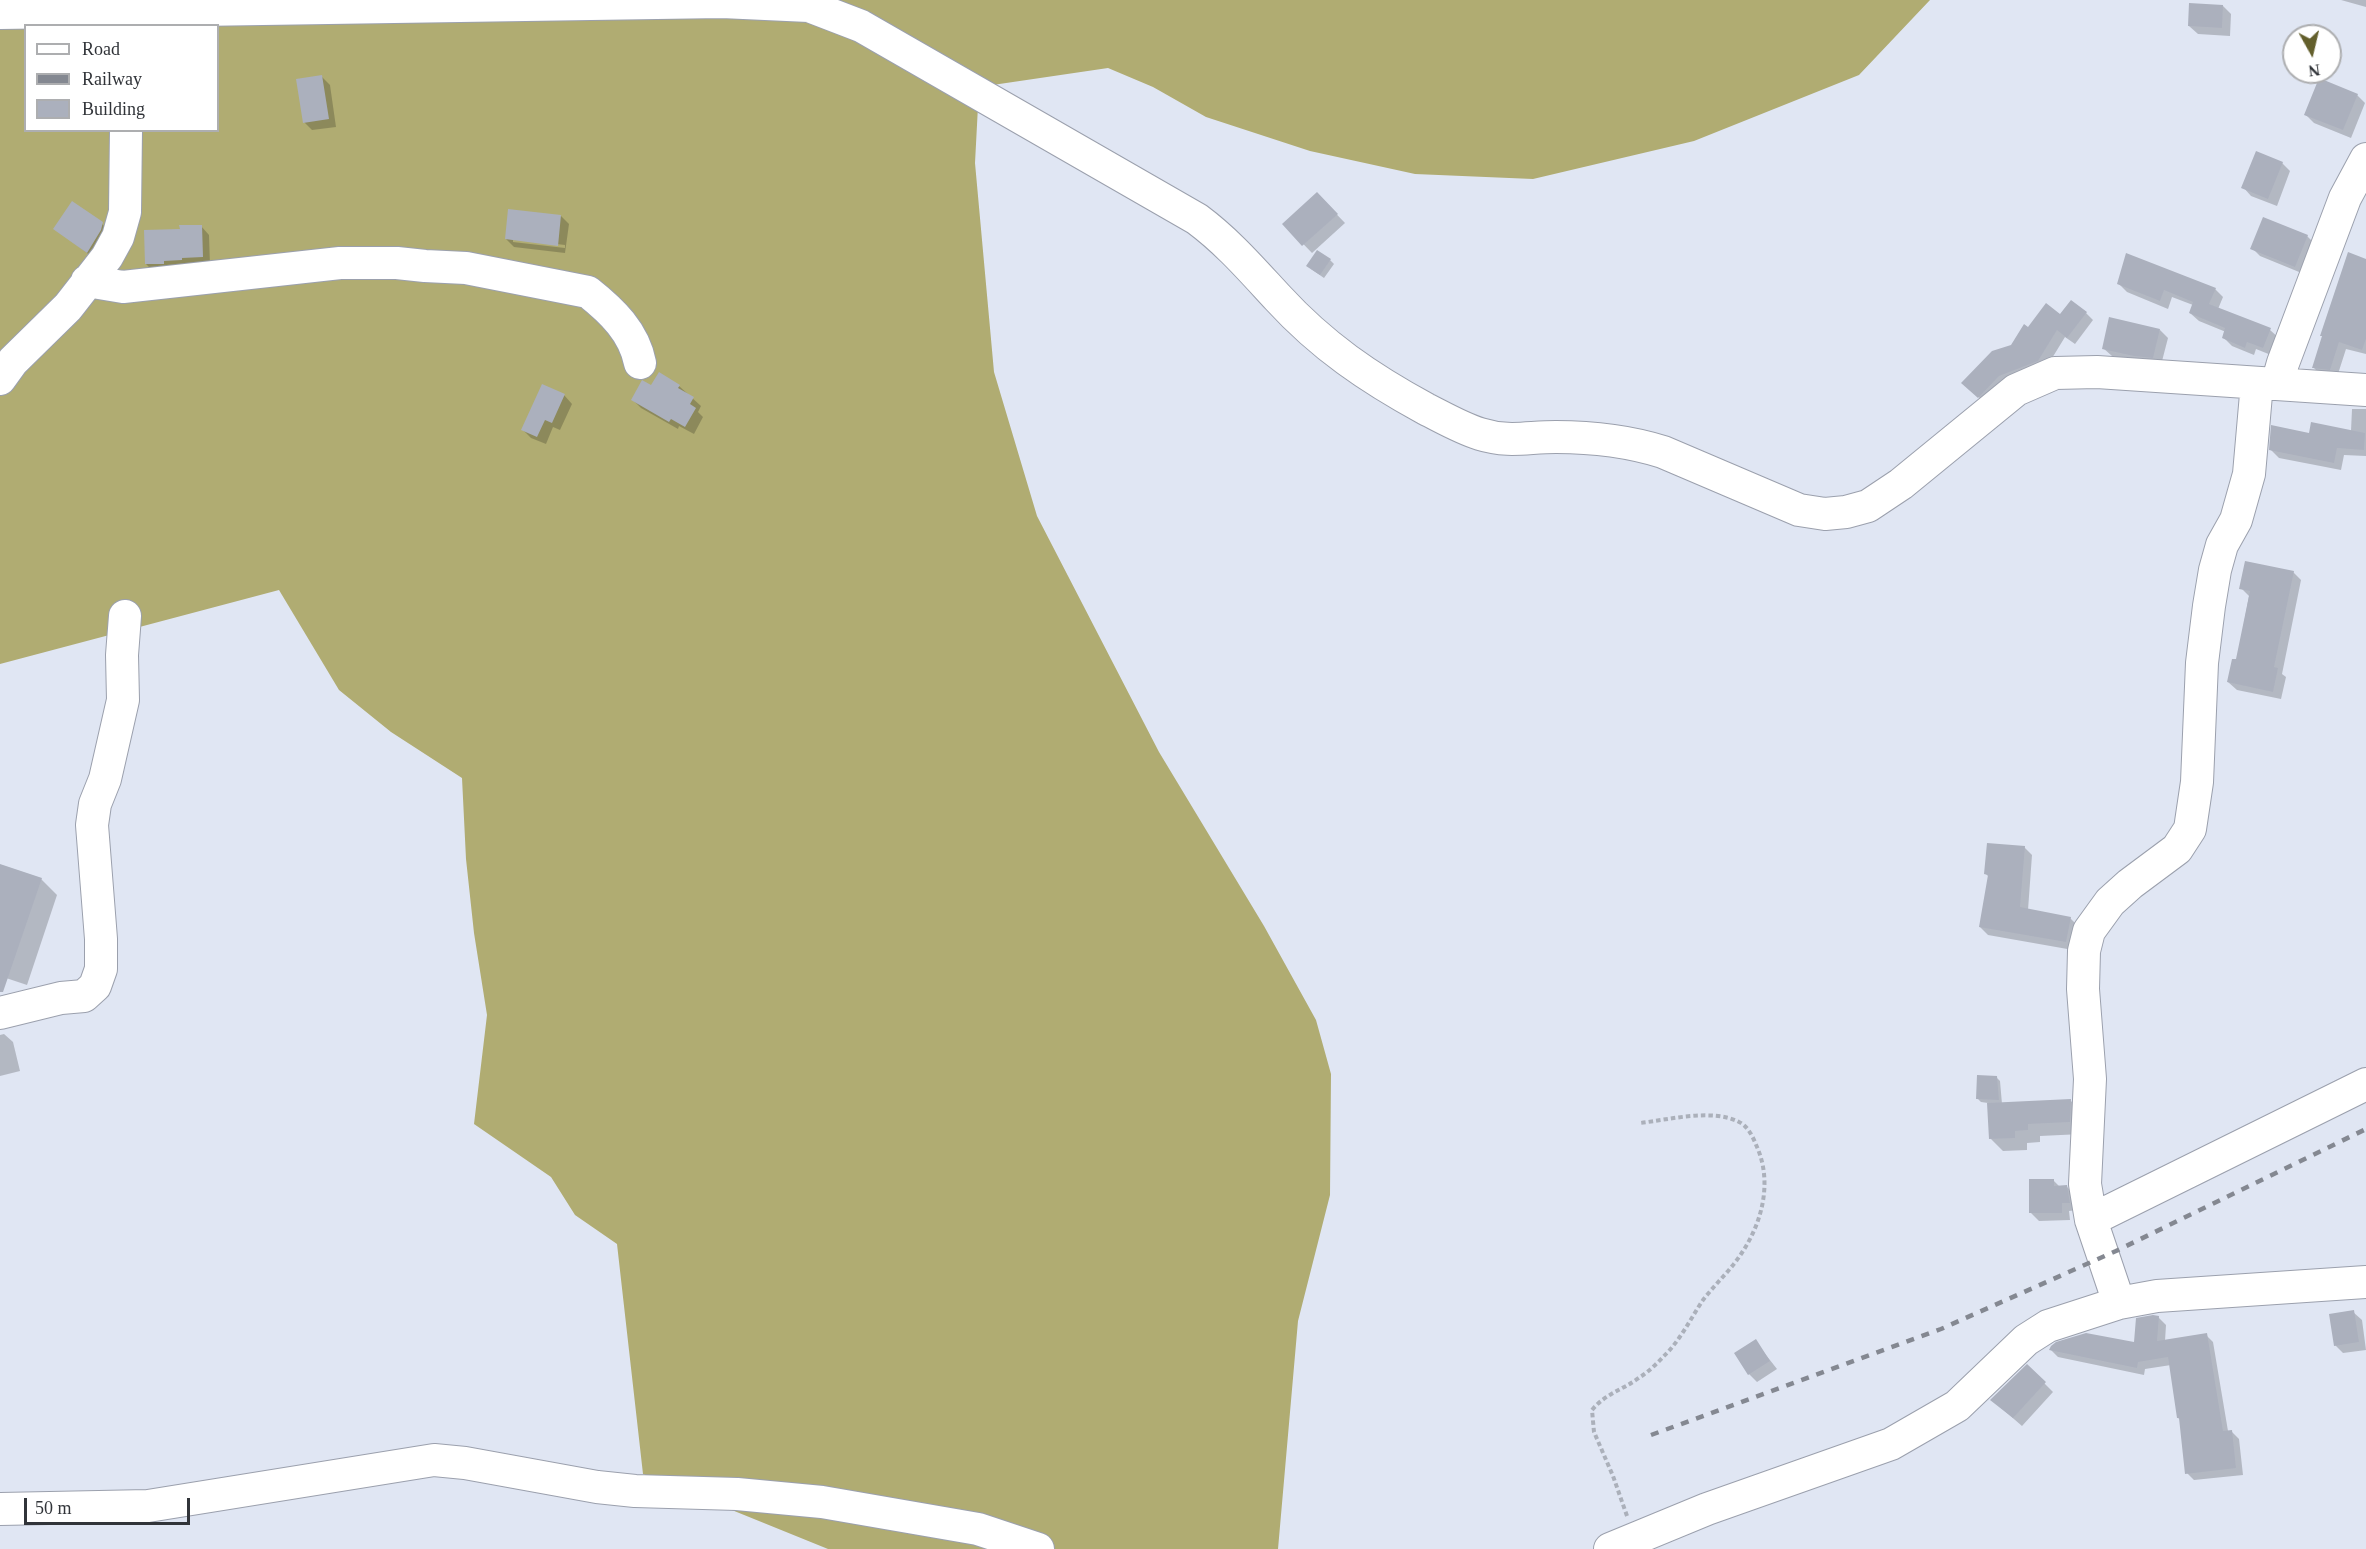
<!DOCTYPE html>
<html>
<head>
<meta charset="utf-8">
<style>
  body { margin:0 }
  #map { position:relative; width:2366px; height:1549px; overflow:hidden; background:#e0e6f3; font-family:Georgia,serif }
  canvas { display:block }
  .legend { position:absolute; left:24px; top:24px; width:195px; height:108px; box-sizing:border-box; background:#fff; border:2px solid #adaeb0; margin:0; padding:8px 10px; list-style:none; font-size:18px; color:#313439 }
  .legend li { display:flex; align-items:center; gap:12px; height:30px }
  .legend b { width:30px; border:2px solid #adaeb0 }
  .north { position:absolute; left:2282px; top:24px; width:60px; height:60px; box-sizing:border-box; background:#fff; border:2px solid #adaeb0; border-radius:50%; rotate:172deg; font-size:16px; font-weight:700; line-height:24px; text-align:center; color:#313439 }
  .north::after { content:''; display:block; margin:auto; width:21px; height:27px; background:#635f2c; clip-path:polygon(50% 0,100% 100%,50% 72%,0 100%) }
  .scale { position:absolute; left:24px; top:1498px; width:166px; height:27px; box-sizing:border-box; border:3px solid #313439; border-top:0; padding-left:8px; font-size:18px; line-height:21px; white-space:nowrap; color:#313439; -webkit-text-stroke:4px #fff; paint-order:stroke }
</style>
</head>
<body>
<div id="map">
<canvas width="2366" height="1549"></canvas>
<ul class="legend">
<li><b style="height:8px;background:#fff"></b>Road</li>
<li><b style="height:8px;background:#848891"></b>Railway</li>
<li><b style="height:16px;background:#abb0bd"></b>Building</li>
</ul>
<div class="north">N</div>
<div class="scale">50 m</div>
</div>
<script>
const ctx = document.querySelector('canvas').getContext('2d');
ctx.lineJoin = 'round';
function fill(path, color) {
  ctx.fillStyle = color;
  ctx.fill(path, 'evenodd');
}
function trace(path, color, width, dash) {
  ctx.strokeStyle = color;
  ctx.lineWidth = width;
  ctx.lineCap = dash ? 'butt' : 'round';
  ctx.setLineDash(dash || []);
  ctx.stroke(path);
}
fill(new Path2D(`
  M0,0H1930L1859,75L1694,141L1533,179L1415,174L1310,151L1206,117L1153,87L1108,68L979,87L975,163L994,372L1037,516L1159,752L1264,926L1316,1020L1331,1074L1330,1195L1298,1321L1278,1549H828L643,1474L617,1244L575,1215L551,1177L474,1124L487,1015L474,933L466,859L462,778L391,732L339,690L279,590L0,664ZM26,26H218V130H26Z`), '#b0ac72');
fill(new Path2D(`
  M2341,0H2366V7Z
  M2223,6L2231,14L2230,36L2198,34L2189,26Z
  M322,77L330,85L336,127L312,130L304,122Z
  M2357,95L2365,103L2351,138L2314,123L2306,115Z
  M2282,163L2290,171L2277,206L2251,196L2243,187Z
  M1317,194L1345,223L1312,253L1284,224Z
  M561,216L569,224L565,253L514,247L506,239ZM513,239L565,245V248L513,242Z
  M102,224L111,232L96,260L55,228Z
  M201,226L209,235L210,265L154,272L146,264L181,230Z
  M2307,236L2315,244L2304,274L2260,256L2252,248Z
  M1330,260L1334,264L1324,278L1311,269Z
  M2366,261V354L2346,349L2337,377L2321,375L2313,367Z
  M2119,284L2215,289L2223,297L2218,309L2270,330L2279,338L2271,355L2256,349L2254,355L2232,346L2224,338L2226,332L2199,321L2190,313L2193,305L2172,297L2168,309L2127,292Z
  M2086,313L2093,320L2075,344L2065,337L2046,368L1986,404L1964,383L2012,346L2028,329L2060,316Z
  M2160,330L2168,338L2161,365L2144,364L2112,356L2103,348Z
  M679,386L701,406L698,412L703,417L694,434L679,426L678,429L641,408L633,400L652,387Z
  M564,395L572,404L560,430L553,427L546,444L531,438L523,430Z
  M2352,409H2366V456L2344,455L2341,470L2279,458L2271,450L2311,434L2351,431Z
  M2293,572L2301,580L2282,674L2286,677L2281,699L2237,690L2228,682L2237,661L2249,596L2241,588Z
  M2024,847L2032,855L2028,910L2070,918L2078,926L2073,950L1988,935L1980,927L1989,877L1986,874Z
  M0,866L41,879L57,895L27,985L0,976Z
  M4,1034L13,1042L20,1071L0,1076V1035Z
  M1996,1077L2000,1081L2002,1104L2070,1100L2083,1113L2082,1134L2040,1136V1142L2027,1143V1150L2003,1151L1991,1139L1988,1103L1981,1102L1978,1099Z
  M2053,1180L2060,1187H2067L2075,1195L2077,1210L2069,1211L2070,1220L2039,1221L2031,1213Z
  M2353,1312L2362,1320L2366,1350L2343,1353L2335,1345Z
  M2158,1317L2166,1325L2165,1341L2206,1335L2213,1342L2228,1431H2231L2239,1439L2243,1475L2194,1480L2187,1473L2181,1420L2178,1418L2171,1365L2145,1369L2144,1375L2058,1357L2051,1350L2135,1344Z
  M1755,1341L1777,1369L1757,1382L1749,1374Z
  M2027,1366L2053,1392L2022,1426L1992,1400Z`), '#0003');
fill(new Path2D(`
  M2189,3L2223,5L2222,28L2188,26Z
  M322,75L329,119L303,123L296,79Z
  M2319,78L2358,94L2343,130L2304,115Z
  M2256,151L2283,162L2268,199L2241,188Z
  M1317,192L1338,214L1302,246L1282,224Z
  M72,201L103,222L101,230L87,253L53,229Z
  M508,209L561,215L558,246L505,239Z
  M2263,217L2308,235L2295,267L2250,249Z
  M179,225H202L203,257L182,258V260L164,261V264H145L144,230L180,229Z
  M1317,250L1331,259L1320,275L1306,266Z
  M2348,252L2366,259V339L2362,350L2339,342L2330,370L2313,368H2312L2322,336H2320Z
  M2126,253L2216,288L2209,304L2271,328L2263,348L2247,342L2245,348L2222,338L2225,328L2189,313L2193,302L2164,290L2160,301L2117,284Z
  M2071,300L2087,312L2067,338L2057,330L2038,361L1999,376L1978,398L1961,383L1992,351L2011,345L2024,324L2028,327L2046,303L2060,314Z
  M2109,317L2160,329L2153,358L2134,356L2102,349Z
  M659,372L680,385L678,388L694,397L690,404L696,408L685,427L671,419L669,422L631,400L642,380L651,385Z
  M542,384L565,394L552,423L545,420L537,437L521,430Z
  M2311,422L2365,433L2364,450L2337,448L2334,463L2269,450L2271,425L2309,433Z
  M2245,561L2294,571L2274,667L2278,668L2273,692L2227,682L2232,659H2236L2250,591L2239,589Z
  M1987,843L2025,846L2020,907L2071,917L2066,942L1979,927L1988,875L1984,874Z
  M0,864L42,878L3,992H0Z
  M1977,1075L1997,1076L1999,1100L1976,1099Z
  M2071,1099L2070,1122L2028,1124V1130L2015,1131V1138L1989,1139L1987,1103Z
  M2029,1179H2054V1186L2067,1185L2070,1203H2062V1213H2029Z
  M2354,1310L2359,1342L2334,1346L2329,1314Z
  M2153,1315L2159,1316L2157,1341L2207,1333L2223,1431L2232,1430L2236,1468L2185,1474L2179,1418H2177L2168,1357L2138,1362L2137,1368L2049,1350L2051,1346L2056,1342L2086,1333L2134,1342L2136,1318Z
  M1756,1339L1770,1361L1748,1375L1734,1353Z
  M2027,1364L2046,1382L2013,1418L1990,1400Z`), '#abb0bd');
const minor = new Path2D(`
  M0,13L722,2L809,6L861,26L1197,219C1228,242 1252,270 1278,298C1322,346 1369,378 1426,409C1444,418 1461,428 1480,434C1509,443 1527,437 1556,437C1593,437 1628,441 1663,452L1799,510L1825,514L1846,512L1868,506L1901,484L2016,390L2055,373L2097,372L2366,390
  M87,281L123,287L340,263H397L425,266L466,268L588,292C612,311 634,332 640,363
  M0,379L13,361L68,307L107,257L118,237L125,212L126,130
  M2277,384L2283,363L2345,198L2366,159
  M0,1013L61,998L84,996L95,986L101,969V939L92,825L95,804L105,779L123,700L122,655L125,616
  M2091,1220L2366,1084
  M2119,1303L2091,1220L2085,1184L2090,1079L2083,989L2084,951L2089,931L2110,902L2130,884L2177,849L2190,829L2197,782L2202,663L2209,606L2215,570L2222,545L2236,520L2249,474L2257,383
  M0,1509L148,1506L434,1460L465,1463L597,1487L635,1491L737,1494L822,1502L978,1529L1038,1549
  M1610,1549L1707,1509L1891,1444L1957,1406L2026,1340L2048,1326L2119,1303L2157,1296L2366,1282`);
trace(minor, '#9ba0ad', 34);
trace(new Path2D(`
  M1627,1516L1613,1476L1594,1432L1592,1410C1606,1393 1623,1390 1640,1377C1650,1371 1659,1361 1667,1353C1682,1337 1691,1318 1703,1300C1716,1283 1732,1269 1743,1251C1763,1220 1772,1181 1757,1147C1753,1137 1748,1126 1739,1122C1712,1108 1668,1120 1640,1123`), '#abb0ba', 4, [4.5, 3]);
trace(minor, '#fff', 32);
trace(new Path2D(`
  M1651,1435L1941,1329L2116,1251L2366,1129`), '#848891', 4.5, [8, 8]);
</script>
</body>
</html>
